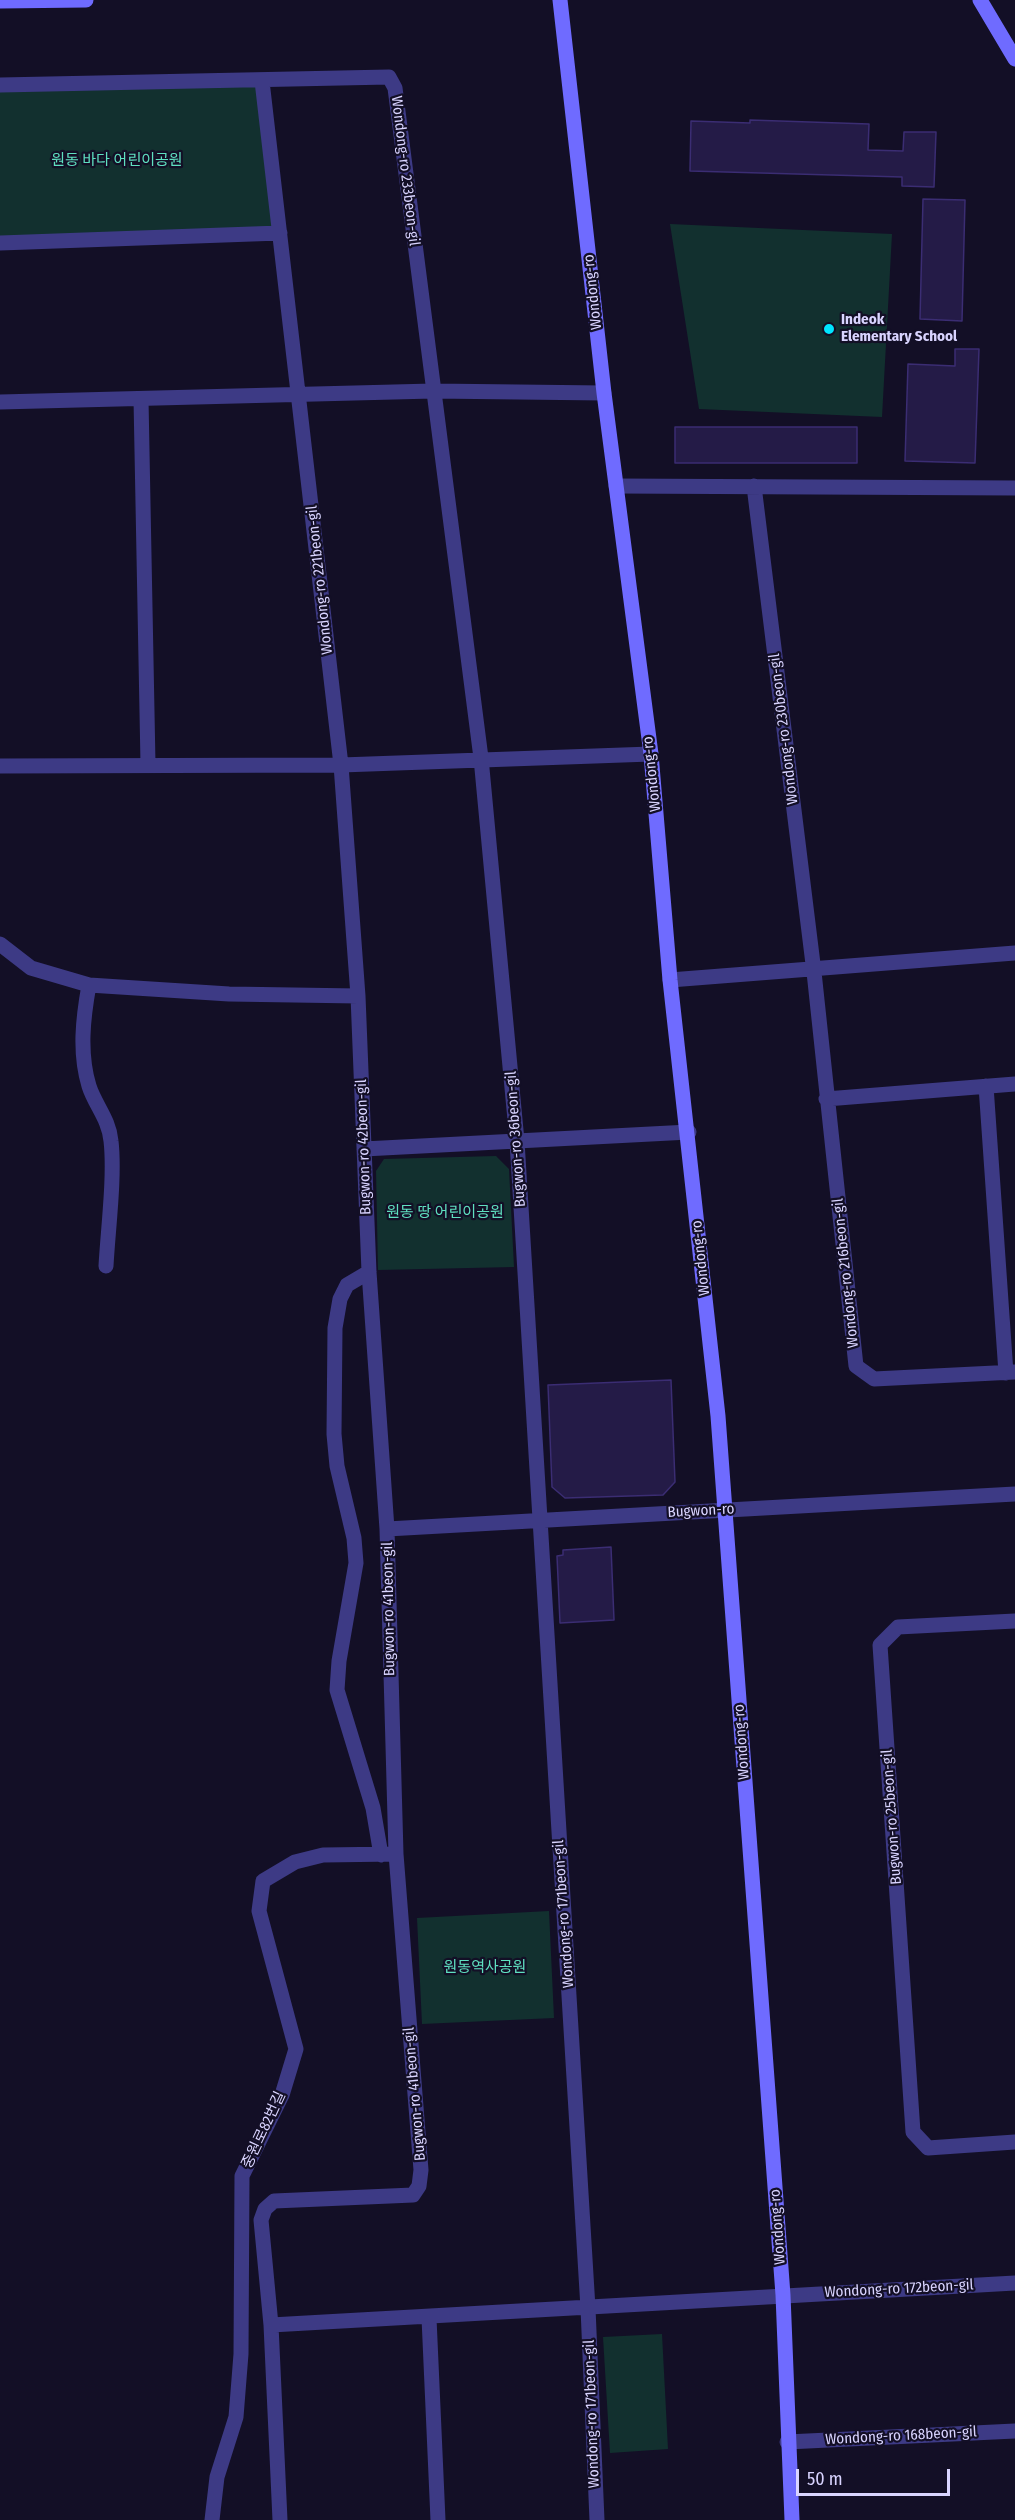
<!DOCTYPE html>
<html>
<head>
<meta charset="utf-8">
<style>
  body { margin:0 }
  #map { position:relative; width:1015px; height:2520px; overflow:hidden; background:#130f26; font-family:"Fira Sans Condensed",sans-serif }
  canvas { display:block }
  .scale { position:absolute; left:796px; top:2469px; width:154px; height:27px; box-sizing:border-box; border:3px solid #d9d4ff; border-top:0; padding-left:8px; font-size:18px; line-height:21px; white-space:nowrap; color:#d9d4ff; -webkit-text-stroke:4px #130f26; paint-order:stroke }
</style>
</head>
<body>
<div id="map">
<canvas width="1015" height="2520"></canvas>
<div class="scale">50 m</div>
</div>
<script>
const ctx = document.querySelector('canvas').getContext('2d');
ctx.lineJoin = 'round';
function fill(path, color) {
  ctx.fillStyle = color;
  ctx.fill(path, 'evenodd');
}
function trace(path, color, width, dash) {
  ctx.strokeStyle = color;
  ctx.lineWidth = width;
  ctx.lineCap = dash ? 'butt' : 'round';
  ctx.setLineDash(dash || []);
  ctx.stroke(path);
}
function drawText(font, color, halo, rows, align = 'center') {
  ctx.font = font + ' "Fira Sans Condensed","Noto Sans KR",sans-serif';
  ctx.lineWidth = 4.5;
  ctx.setLineDash([]);
  ctx.textBaseline = 'middle';
  ctx.strokeStyle = halo;
  ctx.fillStyle = color;
  for (const [text, x, y, turn = 0] of rows) {
    ctx.save();
    ctx.translate(x, y);
    ctx.rotate((+turn || 0) * Math.PI / 180);
    ctx.textAlign = isNaN(turn) ? turn : align;
    if (halo) ctx.strokeText(text, 0, 0);
    ctx.fillText(text, 0, 0);
    ctx.restore();
  }
}
fill(new Path2D(`
  M262,81L280,233L0,243V85Z
  M670,224L892,234L882,417L699,409Z
  M496,1156L509,1169L514,1267L378,1270L376,1171L384,1159Z
  M549,1911L554,2018L422,2024L417,1918Z
  M662,2334L668,2449L610,2453L603,2337Z`), '#12302f');
const building = new Path2D(`
  M750,120L869,124L868,150L903,151L904,132H936L934,187L902,186V177L690,171L691,121L750,123Z
  M923,199L965,200L962,321L920,319Z
  M955,349H979L975,463L905,461L908,364L955,366Z
  M675,427H857V463H675Z
  M671,1380L675,1482L663,1495L565,1498L552,1487L548,1385Z
  M611,1547L614,1620L560,1623L557,1556L563,1555V1550Z`);
fill(building, '#241b47');
trace(building, '#3b2d73', 1.5);
trace(new Path2D(`
  M262,81L341,765L358,996L369,1272L387,1529L396,1854L421,2170L419,2186L413,2195L274,2201L265,2209L261,2220L271,2325L280,2520
  M0,85L389,77L395,88L481,758L517,1141L588,2308L597,2520
  M0,243L280,233
  M141,399L148,764
  M0,402L433,391L604,393
  M616,486L1015,488
  M754,486L814,972L856,1366L874,1379L1015,1372
  M0,766L341,765L651,754
  M0,944L31,968L89,985L229,994L358,996
  M670,980L1015,953
  M89,985C83,1018 79,1053 89,1086C95,1105 109,1119 111,1141C115,1176 108,1229 106,1266
  M986,1086L1006,1373
  M826,1099L1015,1084
  M364,1149L689,1132
  M369,1272L347,1285L340,1299L335,1328L334,1434L337,1466L354,1538L356,1563L339,1661L337,1690L373,1808L381,1855
  M387,1529L1015,1494
  M1015,1621L898,1627L880,1645L913,2132L928,2148L1015,2142
  M429,2318L438,2520
  M271,2325L1015,2283
  M787,2442L1015,2431
  M212,2520L217,2477L236,2417L241,2354L242,2176L282,2095L296,2049L259,1911L263,1881L295,1862L323,1855L396,1854`), '#3d3a85', 15);
trace(new Path2D(`
  M560,0L604,393L651,754L670,980L718,1416L783,2295L792,2520
  M980,0L1015,59
  M0,1L86,0`), '#6f6bff', 15);
for (const [x, y, r, color] of [
  [829,329,6,"#00e5ff"]
]) {
  const dot = new Path2D();
  dot.arc(x, y, r, 0, 2 * Math.PI);
  ctx.fillStyle = color;
  ctx.fill(dot);
  trace(dot, '#130f26', 2);
}
drawText('15px', '#5fe0c0', '#130f26', [
  ["원동 바다 어린이공원",117,161],
  ["원동 땅 어린이공원",445,1213],
  ["원동역사공원",485,1968]
]);
drawText('15px', '#d9d4ff', '#130f26', [
  ["Wondong-ro 233beon-gil",405,171,83],
  ["Wondong-ro",593,292,-96],
  ["Wondong-ro 221beon-gil",320,580,-96],
  ["Wondong-ro 230beon-gil",784,729,-97],
  ["Wondong-ro",652,774,-96],
  ["Bugwon-ro 36beon-gil",516,1139,-94],
  ["Bugwon-ro 42beon-gil",364,1147,-92],
  ["Wondong-ro",701,1258,-96],
  ["Wondong-ro 216beon-gil",846,1273,-96],
  ["Bugwon-ro",701,1511,-3],
  ["Bugwon-ro 41beon-gil",389,1609,-91],
  ["Wondong-ro",742,1742,-94],
  ["Bugwon-ro 25beon-gil",892,1817,-94],
  ["Wondong-ro 171beon-gil",564,1914,-94],
  ["Bugwon-ro 41beon-gil",415,2094,-95],
  ["중원로82번길",264,2130,-65],
  ["Wondong-ro",778,2227,-94],
  ["Wondong-ro 172beon-gil",899,2289,-3],
  ["Wondong-ro 171beon-gil",592,2414,-92],
  ["Wondong-ro 168beon-gil",901,2436,-3]
]);
drawText('bold 15px', '#d9d4ff', '#130f26', [
  ["Indeok",841,320],
  ["Elementary School",841,337]
], 'left');
</script>
</body>
</html>
